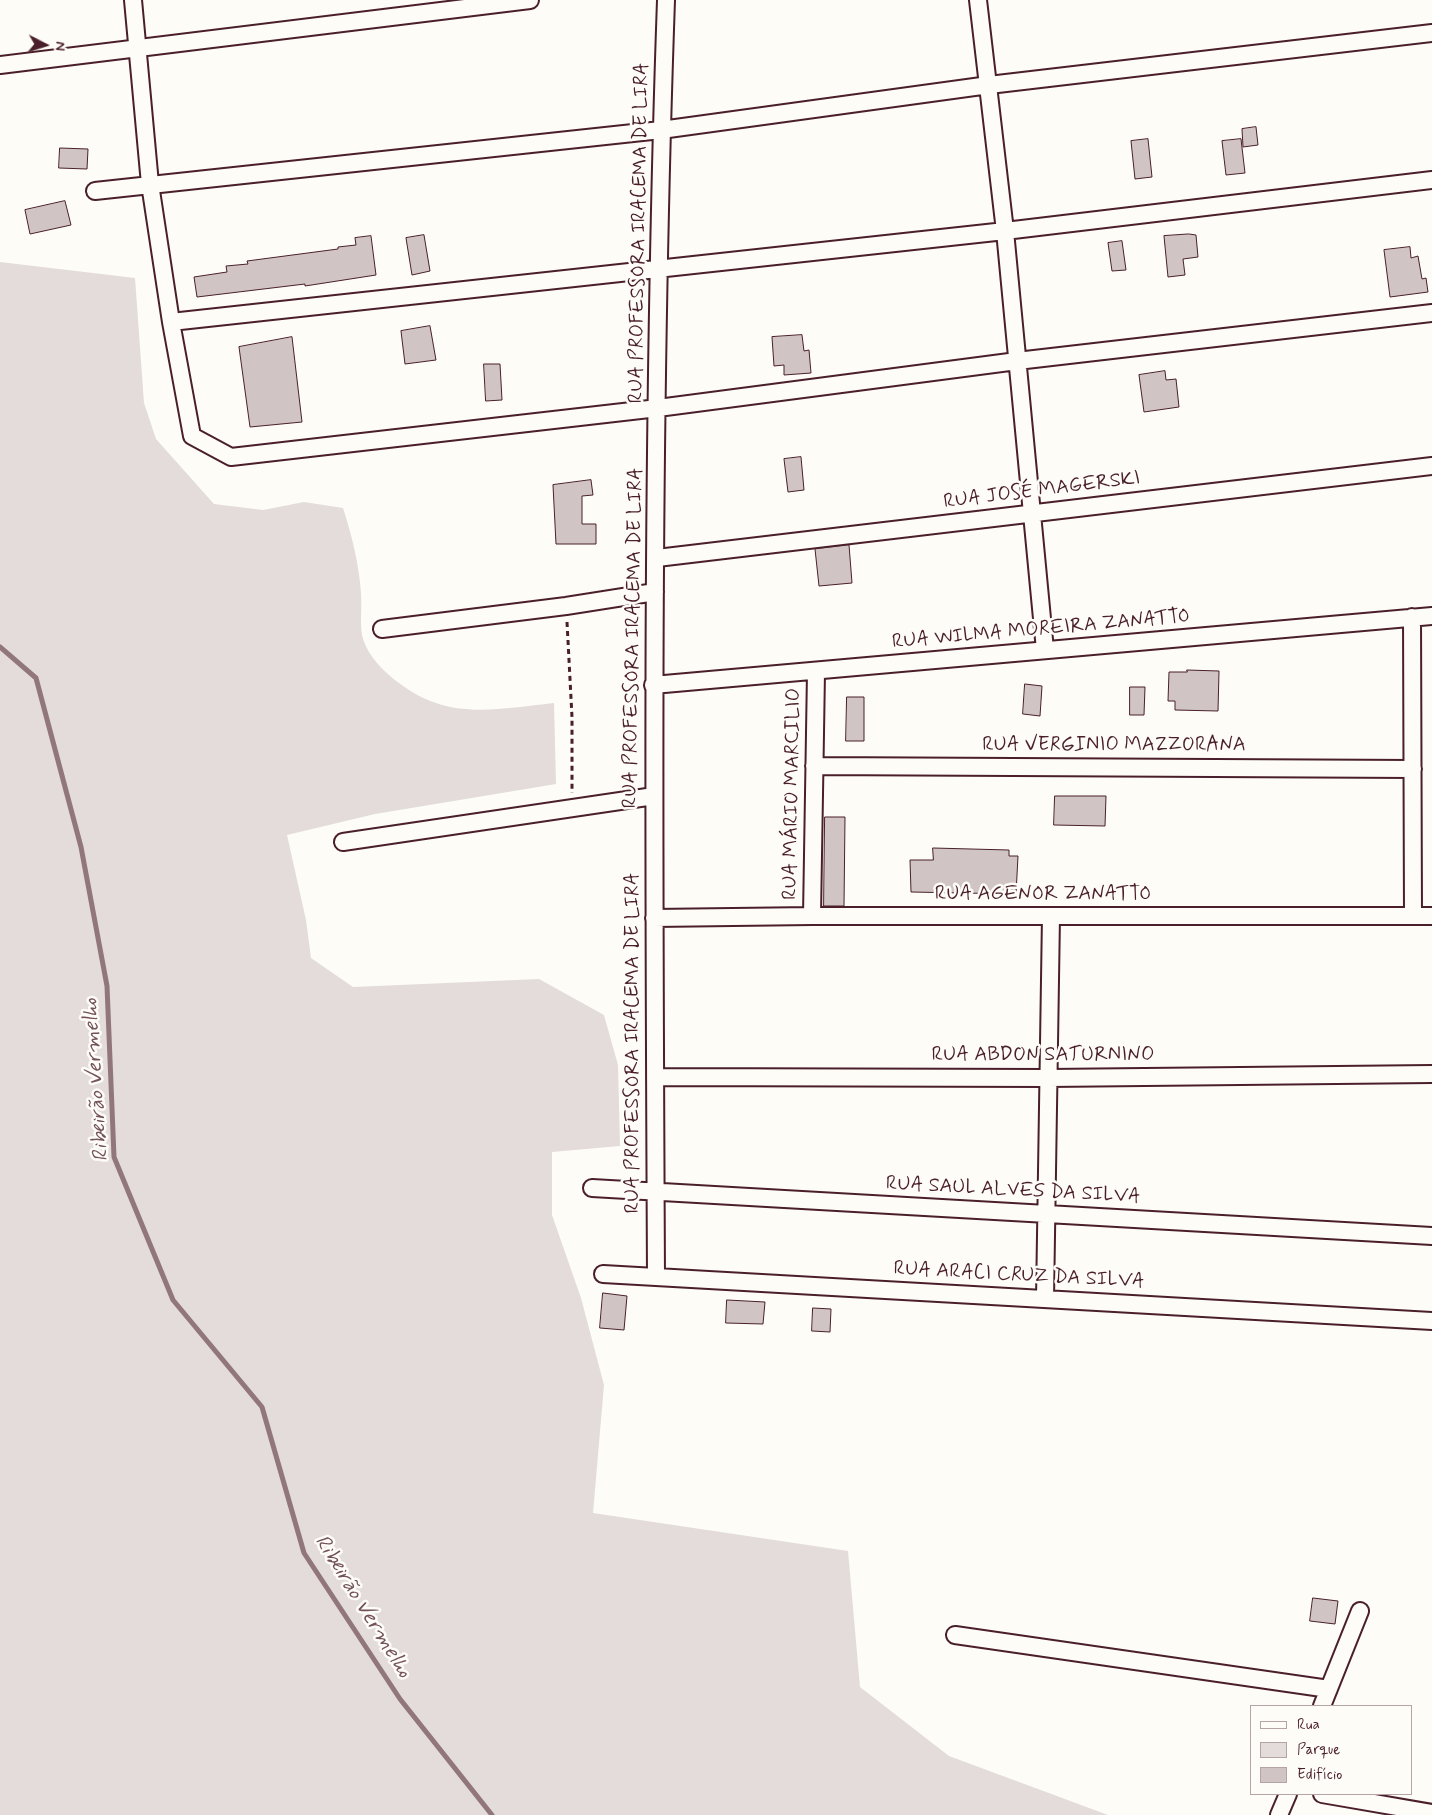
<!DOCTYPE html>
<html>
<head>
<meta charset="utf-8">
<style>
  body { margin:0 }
  #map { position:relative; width:1432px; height:1815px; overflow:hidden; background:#fdfcf7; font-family:Mynerve,sans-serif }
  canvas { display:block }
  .legend { position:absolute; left:1250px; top:1705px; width:162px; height:90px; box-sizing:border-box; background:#fdfcf7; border:1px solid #b5a4a5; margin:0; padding:6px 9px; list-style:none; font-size:15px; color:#4a1f2b }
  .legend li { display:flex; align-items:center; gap:10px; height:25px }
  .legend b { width:25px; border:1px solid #b5a4a5 }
  .north { position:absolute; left:20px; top:20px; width:50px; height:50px; -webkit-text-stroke:4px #fdfcf7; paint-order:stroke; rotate:95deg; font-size:14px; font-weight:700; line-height:20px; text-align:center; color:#4a1f2b }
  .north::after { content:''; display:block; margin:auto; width:18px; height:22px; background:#4a1f2b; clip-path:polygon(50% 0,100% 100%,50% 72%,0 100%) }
</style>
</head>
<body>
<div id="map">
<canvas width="1432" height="1815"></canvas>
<ul class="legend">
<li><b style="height:6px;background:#fdfcf7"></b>Rua</li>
<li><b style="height:14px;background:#e3dcda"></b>Parque</li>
<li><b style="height:14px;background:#d0c5c4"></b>Edifício</li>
</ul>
<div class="north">N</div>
</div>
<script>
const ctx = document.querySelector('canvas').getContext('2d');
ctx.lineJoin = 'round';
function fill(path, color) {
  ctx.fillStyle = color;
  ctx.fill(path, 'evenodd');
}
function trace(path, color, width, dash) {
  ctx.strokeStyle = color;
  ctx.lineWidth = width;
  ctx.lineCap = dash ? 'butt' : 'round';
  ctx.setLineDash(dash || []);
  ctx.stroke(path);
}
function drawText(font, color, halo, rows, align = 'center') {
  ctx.font = font + ' Mynerve,sans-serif';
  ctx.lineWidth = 5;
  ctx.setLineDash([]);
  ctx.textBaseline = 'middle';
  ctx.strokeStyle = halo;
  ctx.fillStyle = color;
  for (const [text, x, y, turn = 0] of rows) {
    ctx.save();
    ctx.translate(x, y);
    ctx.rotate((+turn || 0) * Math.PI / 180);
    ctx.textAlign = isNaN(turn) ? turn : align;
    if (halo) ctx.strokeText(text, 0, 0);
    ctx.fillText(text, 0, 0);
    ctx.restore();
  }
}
fill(new Path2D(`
  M0,262L135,278L144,403L156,439L214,504L263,510L304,502L343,508C352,536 359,564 361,593C362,607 360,622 362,635C365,650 378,666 389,675C443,722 489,710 554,703L556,784L375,814L287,835L306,920L311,958L353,987L539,979L604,1015L618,1065L620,1146L552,1152V1215L581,1298L604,1385L593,1513L848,1551L860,1687L949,1756L1108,1815H0Z`), '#e3dcda');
trace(new Path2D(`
  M0,647L36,678L81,847L107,986L114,1157L173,1300L262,1407L304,1553L400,1699L492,1815`), '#91777b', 5);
const building = new Path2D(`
  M1256,127L1258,145L1243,147L1242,129Z
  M1148,139L1152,177L1135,179L1131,141Z
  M1241,139L1245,173L1226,175L1222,141Z
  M60,148L88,149L87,169L59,168Z
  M65,201L71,225L30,234L25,210Z
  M1189,234L1196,235L1198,257L1183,259L1185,275L1168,277L1164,236Z
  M424,235L430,271L412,275L406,238Z
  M371,236L376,275L305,286V284L197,297L194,277L227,272L226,266L248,264L247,261L338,249V247L356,245L355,238Z
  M1122,241L1126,270L1112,271L1108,243Z
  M1410,247L1411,258L1418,256L1422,279L1426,278L1428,292L1390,297L1384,250Z
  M430,326L436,360L405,364L401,331Z
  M802,335L804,351L809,350L811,373L784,375V365L774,366L772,337Z
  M292,337L302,422L250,427L239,347Z
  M484,364H500L502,400L486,401Z
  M1165,371L1166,380L1176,379L1179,407L1144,412L1139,375Z
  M801,457L804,490L788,492L784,459Z
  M591,480L593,495L582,496V524H596V544H556L553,485Z
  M849,545L852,583L819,586L815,549Z
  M1187,670L1219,671L1218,711L1175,710V701H1168L1169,672H1187Z
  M1025,684L1042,686L1040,716L1023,714Z
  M1130,687H1145L1144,715H1130Z
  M847,697H864V741H846Z
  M1055,796H1106L1105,826L1054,825Z
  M825,817H845L844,906H824Z
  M933,848L1009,850V856H1018L1016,894L911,892L910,860H933Z
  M603,1293L627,1296L624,1330L600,1328Z
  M727,1300L765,1302L763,1324L726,1323Z
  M813,1308L831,1309L830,1332L812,1331Z
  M1313,1598L1338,1601L1335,1624L1310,1621Z`);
fill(building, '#d0c5c4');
trace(building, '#4a1f2b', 1);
const minor = new Path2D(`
  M133,0L150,184L171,322L192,436L231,457L658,408L1017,361L1432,313
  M978,0L1005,231L1045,650
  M0,65L530,0
  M95,191L661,130L989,85L1432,33
  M171,322L1005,231L1432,180
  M657,558L1432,466
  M1412,617L1413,916
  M382,629L566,606L655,592
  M653,685L1432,616
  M814,766L1413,769
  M343,842L654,796
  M812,916L816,672
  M654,918L812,916H1432
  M655,1077L1049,1078L1432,1074
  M592,1188L1432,1236
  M603,1274L1432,1321
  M656,1277C654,851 651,425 666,0
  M1045,1299L1051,916
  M955,1635L1329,1689
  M1322,1706L1360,1611
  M1322,1794L1432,1813
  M1279,1815L1288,1794`);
trace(minor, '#4a1f2b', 20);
trace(new Path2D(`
  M567,622L572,717V793`), '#4a1f2b', 3, [5, 4]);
trace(minor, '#fdfcf7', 16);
drawText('20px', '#4a1f2b', '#fdfcf7', [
  ["RUA PROFESSORA IRACEMA DE LIRA",640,233,-89],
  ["RUA JOSÉ MAGERSKI",1042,491,-7],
  ["RUA WILMA MOREIRA ZANATTO",1041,630,-5],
  ["RUA PROFESSORA IRACEMA DE LIRA",634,638,-89],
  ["RUA VERGINIO MAZZORANA",1114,746],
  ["RUA MÁRIO MARCILIO",793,794,-89],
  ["RUA AGENOR ZANATTO",1043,895],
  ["RUA PROFESSORA IRACEMA DE LIRA",634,1043,-90],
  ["RUA ABDON SATURNINO",1043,1056],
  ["RUA SAUL ALVES DA SILVA",1013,1191,3],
  ["RUA ARACI CRUZ DA SILVA",1019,1276,3]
]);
drawText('italic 21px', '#73525a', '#fdfcf7', [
  ["Ribeirão Vermelho",97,1080,-94],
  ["Ribeirão Vermelho",362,1607,58]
]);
</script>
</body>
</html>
